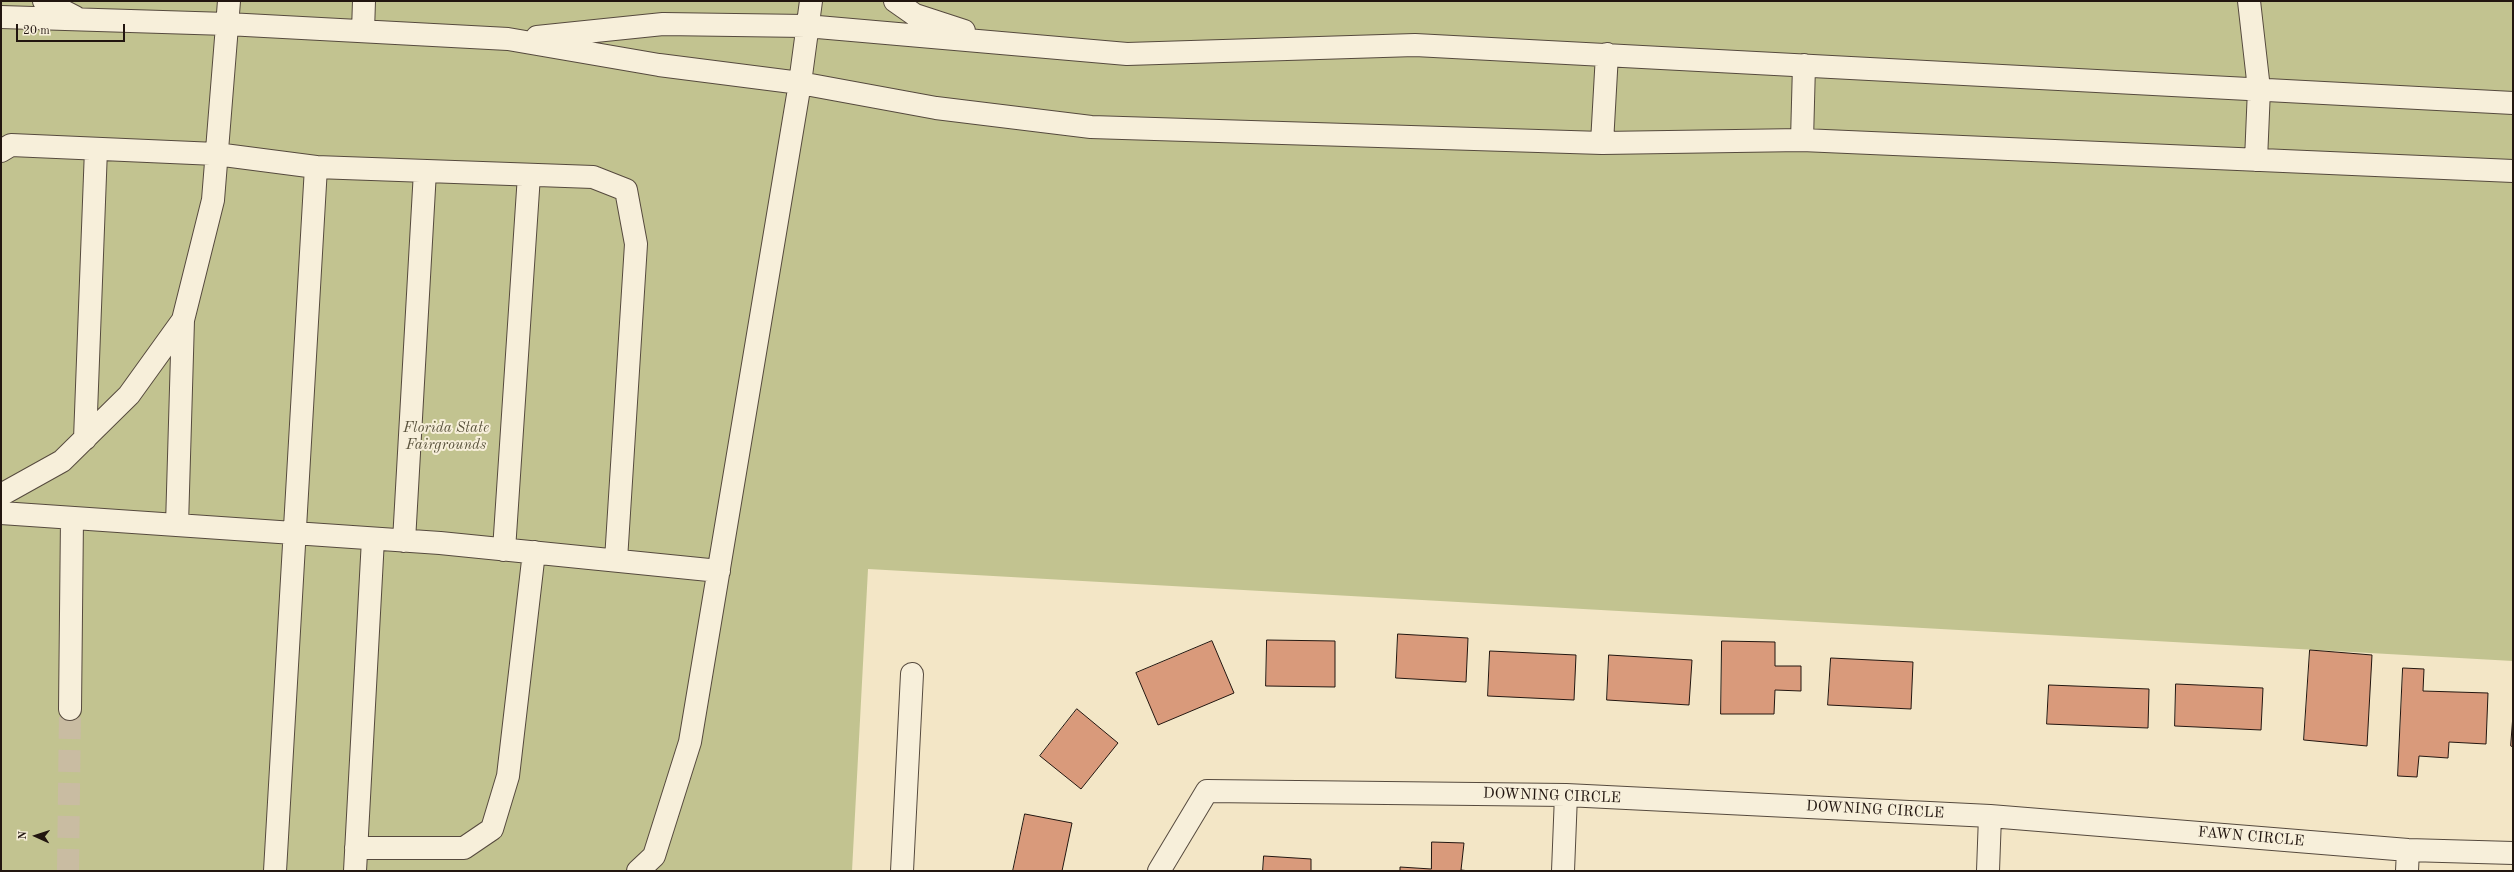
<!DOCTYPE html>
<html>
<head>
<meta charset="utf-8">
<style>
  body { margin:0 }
  #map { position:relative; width:2514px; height:872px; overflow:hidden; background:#f3e6c6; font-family:"Old Standard TT",serif }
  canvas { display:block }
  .frame { position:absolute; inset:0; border:2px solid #221610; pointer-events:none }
  .north { position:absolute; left:16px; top:816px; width:40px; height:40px; -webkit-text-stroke:3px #f7efda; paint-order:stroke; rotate:273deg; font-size:11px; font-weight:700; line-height:16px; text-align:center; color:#221610 }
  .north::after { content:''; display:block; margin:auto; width:14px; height:18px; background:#221610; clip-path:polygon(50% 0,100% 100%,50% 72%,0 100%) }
  .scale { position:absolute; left:16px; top:24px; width:109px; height:18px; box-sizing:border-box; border:2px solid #221610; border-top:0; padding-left:5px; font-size:12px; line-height:14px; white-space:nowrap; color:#221610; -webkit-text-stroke:3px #f7efda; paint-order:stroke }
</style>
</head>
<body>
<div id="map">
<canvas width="2514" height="872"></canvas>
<div class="frame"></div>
<div class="north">N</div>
<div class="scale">20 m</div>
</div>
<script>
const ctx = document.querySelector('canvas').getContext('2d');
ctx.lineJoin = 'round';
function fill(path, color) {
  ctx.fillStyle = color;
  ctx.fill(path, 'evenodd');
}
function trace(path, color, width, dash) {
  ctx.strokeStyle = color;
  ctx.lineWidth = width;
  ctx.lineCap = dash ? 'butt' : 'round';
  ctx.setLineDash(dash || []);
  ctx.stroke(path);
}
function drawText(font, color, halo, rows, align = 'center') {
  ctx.font = font + ' "Old Standard TT",serif';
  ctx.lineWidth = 4;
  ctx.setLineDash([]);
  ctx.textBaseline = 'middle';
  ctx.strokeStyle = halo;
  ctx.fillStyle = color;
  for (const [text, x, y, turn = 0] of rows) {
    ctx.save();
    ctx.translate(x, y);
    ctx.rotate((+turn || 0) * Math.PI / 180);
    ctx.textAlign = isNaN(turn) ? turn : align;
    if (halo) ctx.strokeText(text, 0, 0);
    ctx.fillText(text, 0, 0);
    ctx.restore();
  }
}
fill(new Path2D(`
  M1,1H2513V661L868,569L852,871H1Z`), '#c2c390');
const building = new Path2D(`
  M1398,634L1468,638L1466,682L1396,678Z
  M1267,640L1335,641V687L1266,686Z
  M1212,641L1234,693L1158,725L1136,673Z
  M1722,641L1775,642V666H1801V691L1775,690L1774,714H1721Z
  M2310,650L2372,655L2367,746L2304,740Z
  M1490,651L1576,655L1574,700L1488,696Z
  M1609,655L1692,660L1689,705L1607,700Z
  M1831,658L1913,662L1911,709L1828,705Z
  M2403,668L2424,669L2423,691L2488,693L2486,744L2449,742L2448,758L2419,756L2417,777L2398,776Z
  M2176,684L2263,688L2261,730L2175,726Z
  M2049,685L2149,689L2148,728L2047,724Z
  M1077,709L1118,743L1081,789L1040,756Z
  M2513,715V747L2511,746Z
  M1025,814L1072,823L1062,871H1013Z
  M1432,842L1464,843L1461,870L1470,871H1400V867L1431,869Z
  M1264,856L1311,859V871H1263Z`);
fill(building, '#d99a7b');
trace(building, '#221610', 1);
trace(new Path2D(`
  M68,871L70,709`), '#c9bca2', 22, [22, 11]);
const minor = new Path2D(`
  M44,1L75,17
  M895,1L915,15L964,31
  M2249,1L2259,89L2256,160
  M1,17L227,24L508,39L659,65L800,83L936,108L1091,127L1602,143L1802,140L2513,171
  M363,31L364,1
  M537,37L663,24L806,26L1127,54L1415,45L2513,103
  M1802,140L1804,65
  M1602,143L1607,54
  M1,151L11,145L216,154L316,167
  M85,439L96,149
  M1,495L62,461L129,395L183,320L213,200L229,1
  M1,513L440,543L719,571
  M177,525L183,320
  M404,541L425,171
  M504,550L529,175
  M70,709L72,518
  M356,848H464L492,829L508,776L534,552
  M275,871L316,167L593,177L626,190L636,244L616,560
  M355,871L373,539
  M638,871L654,856L690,742L800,83L811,1
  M902,871L912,674
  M1159,871L1207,791L1566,795L1990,816L2408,850L2513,853
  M1563,871L1566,795
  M1988,871L1990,816
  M2407,871L2408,850`);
trace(minor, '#564a3e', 24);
trace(minor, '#f7efda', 22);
drawText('italic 15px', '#5a533d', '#f7efda', [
  ["Florida State",446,428],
  ["Fairgrounds",446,445]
]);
drawText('15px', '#221610', '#f7efda', [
  ["DOWNING CIRCLE",1552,796,2],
  ["DOWNING CIRCLE",1875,810,3],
  ["FAWN CIRCLE",2251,837,5]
]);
</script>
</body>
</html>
